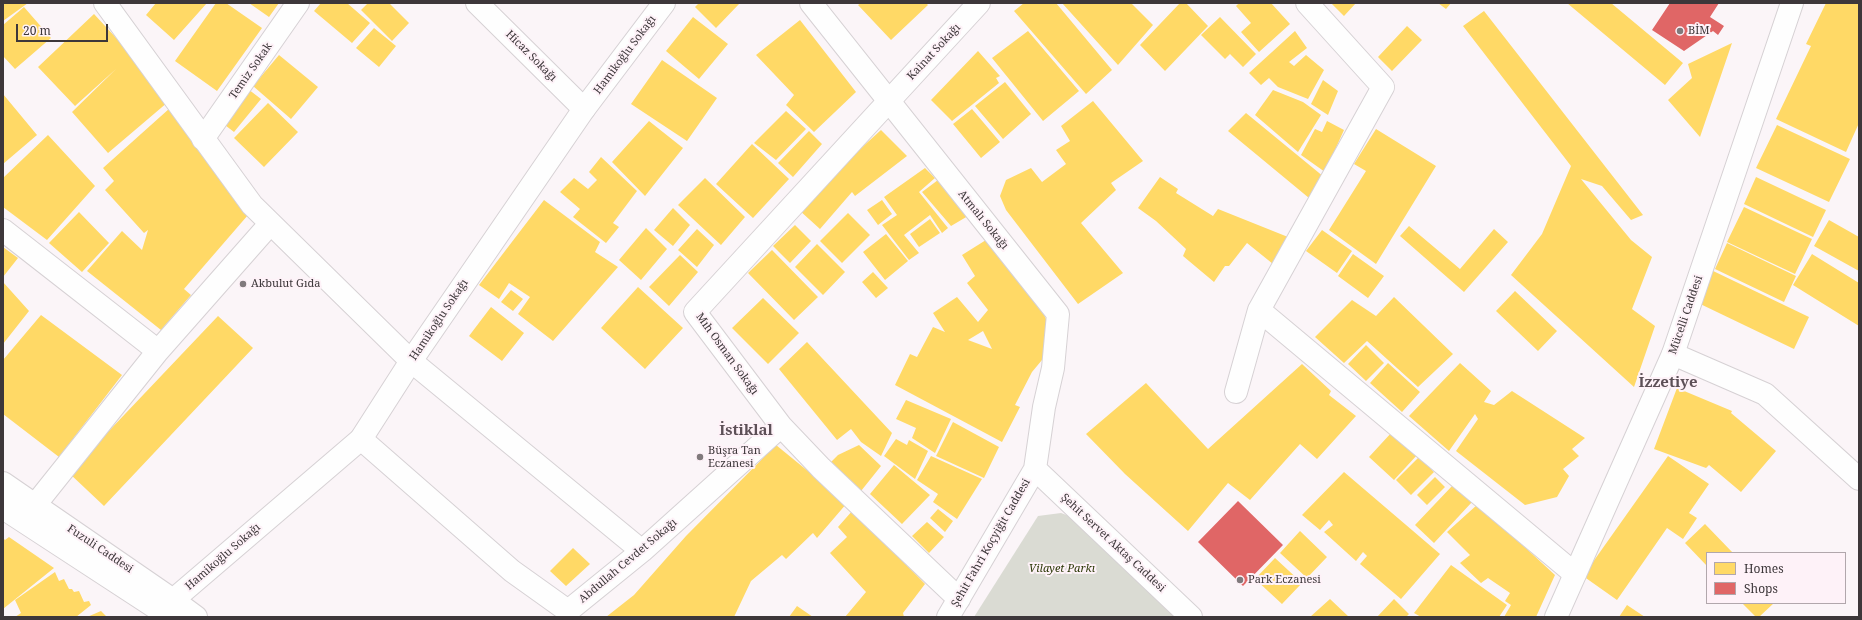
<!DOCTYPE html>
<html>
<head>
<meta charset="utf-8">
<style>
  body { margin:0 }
  #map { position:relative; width:1862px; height:620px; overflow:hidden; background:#fbf5f8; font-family:"Noto Serif",serif }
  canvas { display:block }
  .frame { position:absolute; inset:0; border:4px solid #3d373a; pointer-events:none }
  .legend { position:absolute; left:1706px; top:552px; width:140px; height:52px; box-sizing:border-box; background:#fef2f8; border:1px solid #b1a7ac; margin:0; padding:5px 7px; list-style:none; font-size:12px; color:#3d373a }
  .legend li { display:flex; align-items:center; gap:8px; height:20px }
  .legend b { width:20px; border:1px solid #b1a7ac }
  .scale { position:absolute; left:16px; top:24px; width:92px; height:18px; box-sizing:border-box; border:2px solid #3d373a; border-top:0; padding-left:5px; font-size:12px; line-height:14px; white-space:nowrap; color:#3d373a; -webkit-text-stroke:3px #fef2f8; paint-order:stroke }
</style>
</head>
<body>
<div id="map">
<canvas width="1862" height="620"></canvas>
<div class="frame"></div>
<ul class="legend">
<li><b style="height:11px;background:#ffd966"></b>Homes</li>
<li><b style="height:11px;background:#e06666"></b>Shops</li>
</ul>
<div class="scale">20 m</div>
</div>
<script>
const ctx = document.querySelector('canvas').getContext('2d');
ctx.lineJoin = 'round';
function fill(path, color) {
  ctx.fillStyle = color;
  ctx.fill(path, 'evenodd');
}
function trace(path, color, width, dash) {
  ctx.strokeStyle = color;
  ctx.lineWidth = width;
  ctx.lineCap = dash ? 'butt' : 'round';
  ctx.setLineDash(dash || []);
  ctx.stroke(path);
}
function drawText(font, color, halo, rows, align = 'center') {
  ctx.font = font + ' "Noto Serif",serif';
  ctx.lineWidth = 4;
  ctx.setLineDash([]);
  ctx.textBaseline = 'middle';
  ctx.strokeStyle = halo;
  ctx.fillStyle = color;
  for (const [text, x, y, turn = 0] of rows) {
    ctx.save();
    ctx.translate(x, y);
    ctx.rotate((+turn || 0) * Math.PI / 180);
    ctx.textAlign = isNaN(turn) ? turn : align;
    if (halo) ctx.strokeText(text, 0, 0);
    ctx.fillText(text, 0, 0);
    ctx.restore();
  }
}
fill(new Path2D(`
  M1061,513L1080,520L1185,617H974L1038,516Z`), '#dadbd3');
fill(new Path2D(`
  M3,3H28L3,21Z
  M156,3H207L174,40L146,15Z
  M216,3H226L262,28L217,91L175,61Z
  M249,3H279L269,17Z
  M321,3H347L370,23L352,43L314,11Z
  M368,3H389L409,23L392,41L361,10Z
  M699,3H740L716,28L695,7Z
  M861,3H926L928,5L891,40L858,5Z
  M1024,3H1056L1112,70L1086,94L1014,11Z
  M1062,3H1131L1153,25L1118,65Z
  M1180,3H1186L1208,26L1165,71L1140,45Z
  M1239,3H1271L1290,24L1259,52L1241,32L1251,23L1236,6Z
  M1331,3H1356L1344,16Z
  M1438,3H1451L1446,9Z
  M1567,3H1611L1683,63L1665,85Z
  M1826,3H1859V123L1846,152L1776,119L1811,46L1806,44Z
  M24,7L51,38L15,69L3,56V25Z
  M1484,11L1643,215L1631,220L1602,186L1581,179L1631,240L1652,257L1632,309L1655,326L1634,387L1511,275L1542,234L1571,166L1463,26Z
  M94,14L131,54L168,102L108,153L72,112L116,69L75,106L38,67Z
  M693,17L728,44L699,79L666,51Z
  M1220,17L1256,54L1243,67L1230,54L1225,59L1201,35Z
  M800,20L856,92L814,132L786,105L794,95L756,55Z
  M1407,26L1422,40L1392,71L1378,57Z
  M374,28L396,46L379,67L356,48Z
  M1028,31L1079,91L1043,121L992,58Z
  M1295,31L1307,48L1289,62L1294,66L1306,55L1324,70L1308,99L1278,87L1269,78L1261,85L1249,73Z
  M1732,43L1700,137L1668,100L1692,78L1688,64Z
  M978,51L1000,76L996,78L999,83L952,121L931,100Z
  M279,55L318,87L291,119L253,86Z
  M662,60L717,98L687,141L631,104Z
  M1323,80L1338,91L1328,115L1311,104Z
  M1005,82L1031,114L1003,139L975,106Z
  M248,89L261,99L234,132L221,122Z
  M1273,90L1303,102L1321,115L1298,152L1255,115Z
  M3,94L37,135L3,164Z
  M1093,101L1143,161L1111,183L1116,190L1081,223L1123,273L1078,304L1006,210L1000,196L1006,180L1031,168L1042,182L1066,164L1056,150L1070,141L1061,126Z
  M268,103L298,132L264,167L234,138Z
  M170,108L248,215L184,289L191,295L161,330L87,271L122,231L142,250L148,230L144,233L105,190L114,181L103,168Z
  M972,109L1000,142L981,158L953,124Z
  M786,111L806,129L776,160L754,143Z
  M1246,113L1324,177L1309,198L1228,131Z
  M649,121L683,148L645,196L612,162Z
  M1327,121L1344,130L1325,172L1301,155L1315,129L1322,132Z
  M1777,125L1850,159L1829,202L1756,168Z
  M1376,129L1436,166L1376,264L1329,230L1366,171L1354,164Z
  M881,130L907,156L855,196L852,192L820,229L799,210L835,172Z
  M809,131L822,144L793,177L778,163Z
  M48,135L95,186L47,240L3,207V178Z
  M752,144L789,179L753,218L716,184Z
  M601,157L637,191L613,223L619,227L606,243L573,217L580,209L560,192L574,178L588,189L597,180L589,172Z
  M925,168L935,178L919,192L948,228L942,233L930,215L904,235L919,253L909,260L882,225L897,215L884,197Z
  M1160,177L1178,189L1176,193L1213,216L1218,209L1288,237L1273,264L1247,243L1229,266H1225L1214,282L1183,256L1186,249L1156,221L1138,208Z
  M1756,177L1826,210L1813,237L1744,204Z
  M705,178L745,217L721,245L678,205Z
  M938,180L968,216L951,226L922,192Z
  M544,200L600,242L595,252L618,267L553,341L518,314L530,297L509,283L499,299L479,285Z
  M882,200L892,214L878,225L867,210Z
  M1744,207L1812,239L1795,274L1727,242Z
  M673,208L690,225L673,246L654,230Z
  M79,212L109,243L82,272L49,243Z
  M848,213L870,235L842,263L820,241Z
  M930,219L940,233L919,247L910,234Z
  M1829,220L1859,237V271L1814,246Z
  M795,225L811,241L790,263L773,246Z
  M1409,226L1460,269L1494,229L1508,242L1464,292L1400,236Z
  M646,228L667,249L641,280L619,260Z
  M697,229L714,245L697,267L678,250Z
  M1322,230L1352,251L1337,273L1306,251Z
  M886,234L908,261L885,280L863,252Z
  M986,240L1034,292L1046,319L1047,354L1032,372L1015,405L1020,407L1002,442L895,385L910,354L917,357L933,327L945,332L933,313L957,297L978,322L988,310L967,283L975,276L962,255ZM983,331L992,349L968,340Z
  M1727,243L1796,276L1784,302L1715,269Z
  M817,244L845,272L823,295L795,267Z
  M3,247L18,258L3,277Z
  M772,250L818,297L794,320L748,273Z
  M1353,254L1384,276L1368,298L1338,276Z
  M1812,254L1859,283V326L1793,285Z
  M680,255L698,272L669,306L649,287Z
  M1709,269L1809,317L1794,349L1694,301Z
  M873,272L888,288L876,298L862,282Z
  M3,282L29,311L3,344Z
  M638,287L683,328L645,369L601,328Z
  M511,290L523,299L513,311L501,302Z
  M1515,291L1557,331L1538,351L1496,311Z
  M1394,297L1453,354L1418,387L1367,341L1344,363L1315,337L1352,300L1376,316Z
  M763,298L799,333L768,364L732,328Z
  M491,307L524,333L502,361L469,336Z
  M41,315L122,375L59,457L3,414V360Z
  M218,316L253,348L104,506L69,473Z
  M807,342L892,433L881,456L861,442L851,429L837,440L779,369Z
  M1366,345L1384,363L1366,381L1348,364Z
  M1388,363L1420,392L1402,412L1370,383Z
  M1460,363L1491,391L1484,402L1494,405L1512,391L1585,438L1572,449L1579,456L1563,469L1569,476L1557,497L1525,505L1456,451L1478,419L1475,414L1449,451L1409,416Z
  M1302,364L1331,391L1329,395L1356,416L1317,459L1300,444L1250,500L1228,483L1188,531L1125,474L1086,434L1146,383L1208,449Z
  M1677,388L1732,411L1731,413L1776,451L1741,492L1709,465L1706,468L1654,449Z
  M906,400L951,419L935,453L912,438L916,428L896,419Z
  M953,422L999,447L984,478L936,456Z
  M1392,432L1418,454L1394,480L1369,457Z
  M896,439L907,445L909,440L928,451L915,479L884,456Z
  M776,445L847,503L817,538L813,533L786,559L782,555L751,581L734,617H606L634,595L686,536Z
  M859,445L881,466L857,496L826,467L838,455Z
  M931,456L982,479L957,519L933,502L938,494L917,480Z
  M1668,456L1709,484L1689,513L1697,518L1683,539L1667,528L1617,600L1583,576Z
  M1419,457L1434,472L1411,495L1396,480Z
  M894,465L930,495L902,524L870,494Z
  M1344,472L1440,554L1401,599L1360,564L1367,556L1363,552L1356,561L1324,532L1333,525L1329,520L1320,530L1302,515Z
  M1435,477L1445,487L1427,505L1417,495Z
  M1453,485L1472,502L1434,543L1415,525Z
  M1478,504L1555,575L1536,617H1504L1511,605L1505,601L1510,593L1488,578L1481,583L1460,563L1470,555L1447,532Z
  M938,509L953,521L945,532L930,518Z
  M853,510L925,584L903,613L904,617H845L866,592L830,553L847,537L838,527Z
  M927,522L944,537L929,553L912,536Z
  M1705,524L1733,553H1707V566L1685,543Z
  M1300,531L1327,557L1307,578L1280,553Z
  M9,537L54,568L3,609V538L5,540Z
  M573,548L590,564L566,586L550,571Z
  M1275,558L1302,583L1282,604L1255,579Z
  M1451,565L1507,605L1499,617H1421L1414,613Z
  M55,572L59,581L64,579L69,589H72L74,592L79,591L84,602L89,601L91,605L76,617H15L21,613L15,600Z
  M1330,599L1349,617H1310Z
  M1394,599L1409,614L1406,617H1377Z
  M1742,603H1774L1759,617H1756Z
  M1627,605L1645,617H1619Z
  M797,606L813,617H789Z
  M101,611L107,617H87Z`), '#ffd966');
fill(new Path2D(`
  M1670,3H1719L1710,17L1724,26L1718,35L1713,31L1684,51L1652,30Z
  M1238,501L1283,545L1243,586L1198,542Z`), '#e06666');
const street = new Path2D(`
  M477,3L584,109
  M1307,3L1383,87L1259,310L1575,574
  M203,139L298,3
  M3,230L158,351L35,505
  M158,351L270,224
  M1673,354L1765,394L1859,479
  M411,361L642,551
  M1236,392L1259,310
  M361,439L512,571L568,611L642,551L781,426
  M959,599L821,468L781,426L695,312L979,3`);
const secondary = new Path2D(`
  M105,3L252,205L411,361
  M811,3L1058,314L1053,368L1044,407L1035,469L948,617
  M1035,469L1191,617
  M3,483L173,600L196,617
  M3,508L170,617
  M173,600L361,439L411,361L584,109L664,3
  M1556,617L1673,354L1792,3`);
trace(street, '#d6d1d4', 24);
trace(secondary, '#d6d1d4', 24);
trace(street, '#fefefe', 22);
trace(secondary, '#fefefe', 22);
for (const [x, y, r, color] of [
  [1680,31,4,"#807a7c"],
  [243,284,4,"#807a7c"],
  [700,457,4,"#807a7c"],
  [1240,580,4,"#807a7c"]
]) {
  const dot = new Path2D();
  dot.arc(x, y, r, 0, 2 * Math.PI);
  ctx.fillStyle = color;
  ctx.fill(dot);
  trace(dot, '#fef2f8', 1.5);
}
drawText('11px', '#3d373a', '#fef2f8', [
  ["BİM",1688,31],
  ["Akbulut Gıda",251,284],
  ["Büşra Tan",708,451],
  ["Eczanesi",708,464],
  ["Park Eczanesi",1248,580]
], 'left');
drawText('11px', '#3d373a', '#fef2f8', [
  ["Kainat Sokağı",934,52,-47],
  ["Hamikoğlu Sokağı",625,55,-53],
  ["Hicaz Sokağı",531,56,45],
  ["Temiz Sokak",251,71,-55],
  ["Atmalı Sokağı",983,220,51],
  ["Mücelli Caddesi",1686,315,-71],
  ["Hamikoğlu Sokağı",439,320,-56],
  ["Mıh Osman Sokağı",727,354,54],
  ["Şehit Fahri Koçyiğit Caddesi",991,543,-60],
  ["Şehit Servet Aktaş Caddesi",1113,543,43],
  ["Fuzuli Caddesi",100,549,34],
  ["Hamikoğlu Sokağı",223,557,-41],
  ["Abdullah Cevdet Sokağı",628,561,-40]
]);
drawText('italic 11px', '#2c3907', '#fef2f8', [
  ["Vilayet Parkı",1062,569]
]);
drawText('bold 15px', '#5d5057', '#fef2f8', [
  ["İzzetiye",1668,383],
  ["İstiklal",746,431]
]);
</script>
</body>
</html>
